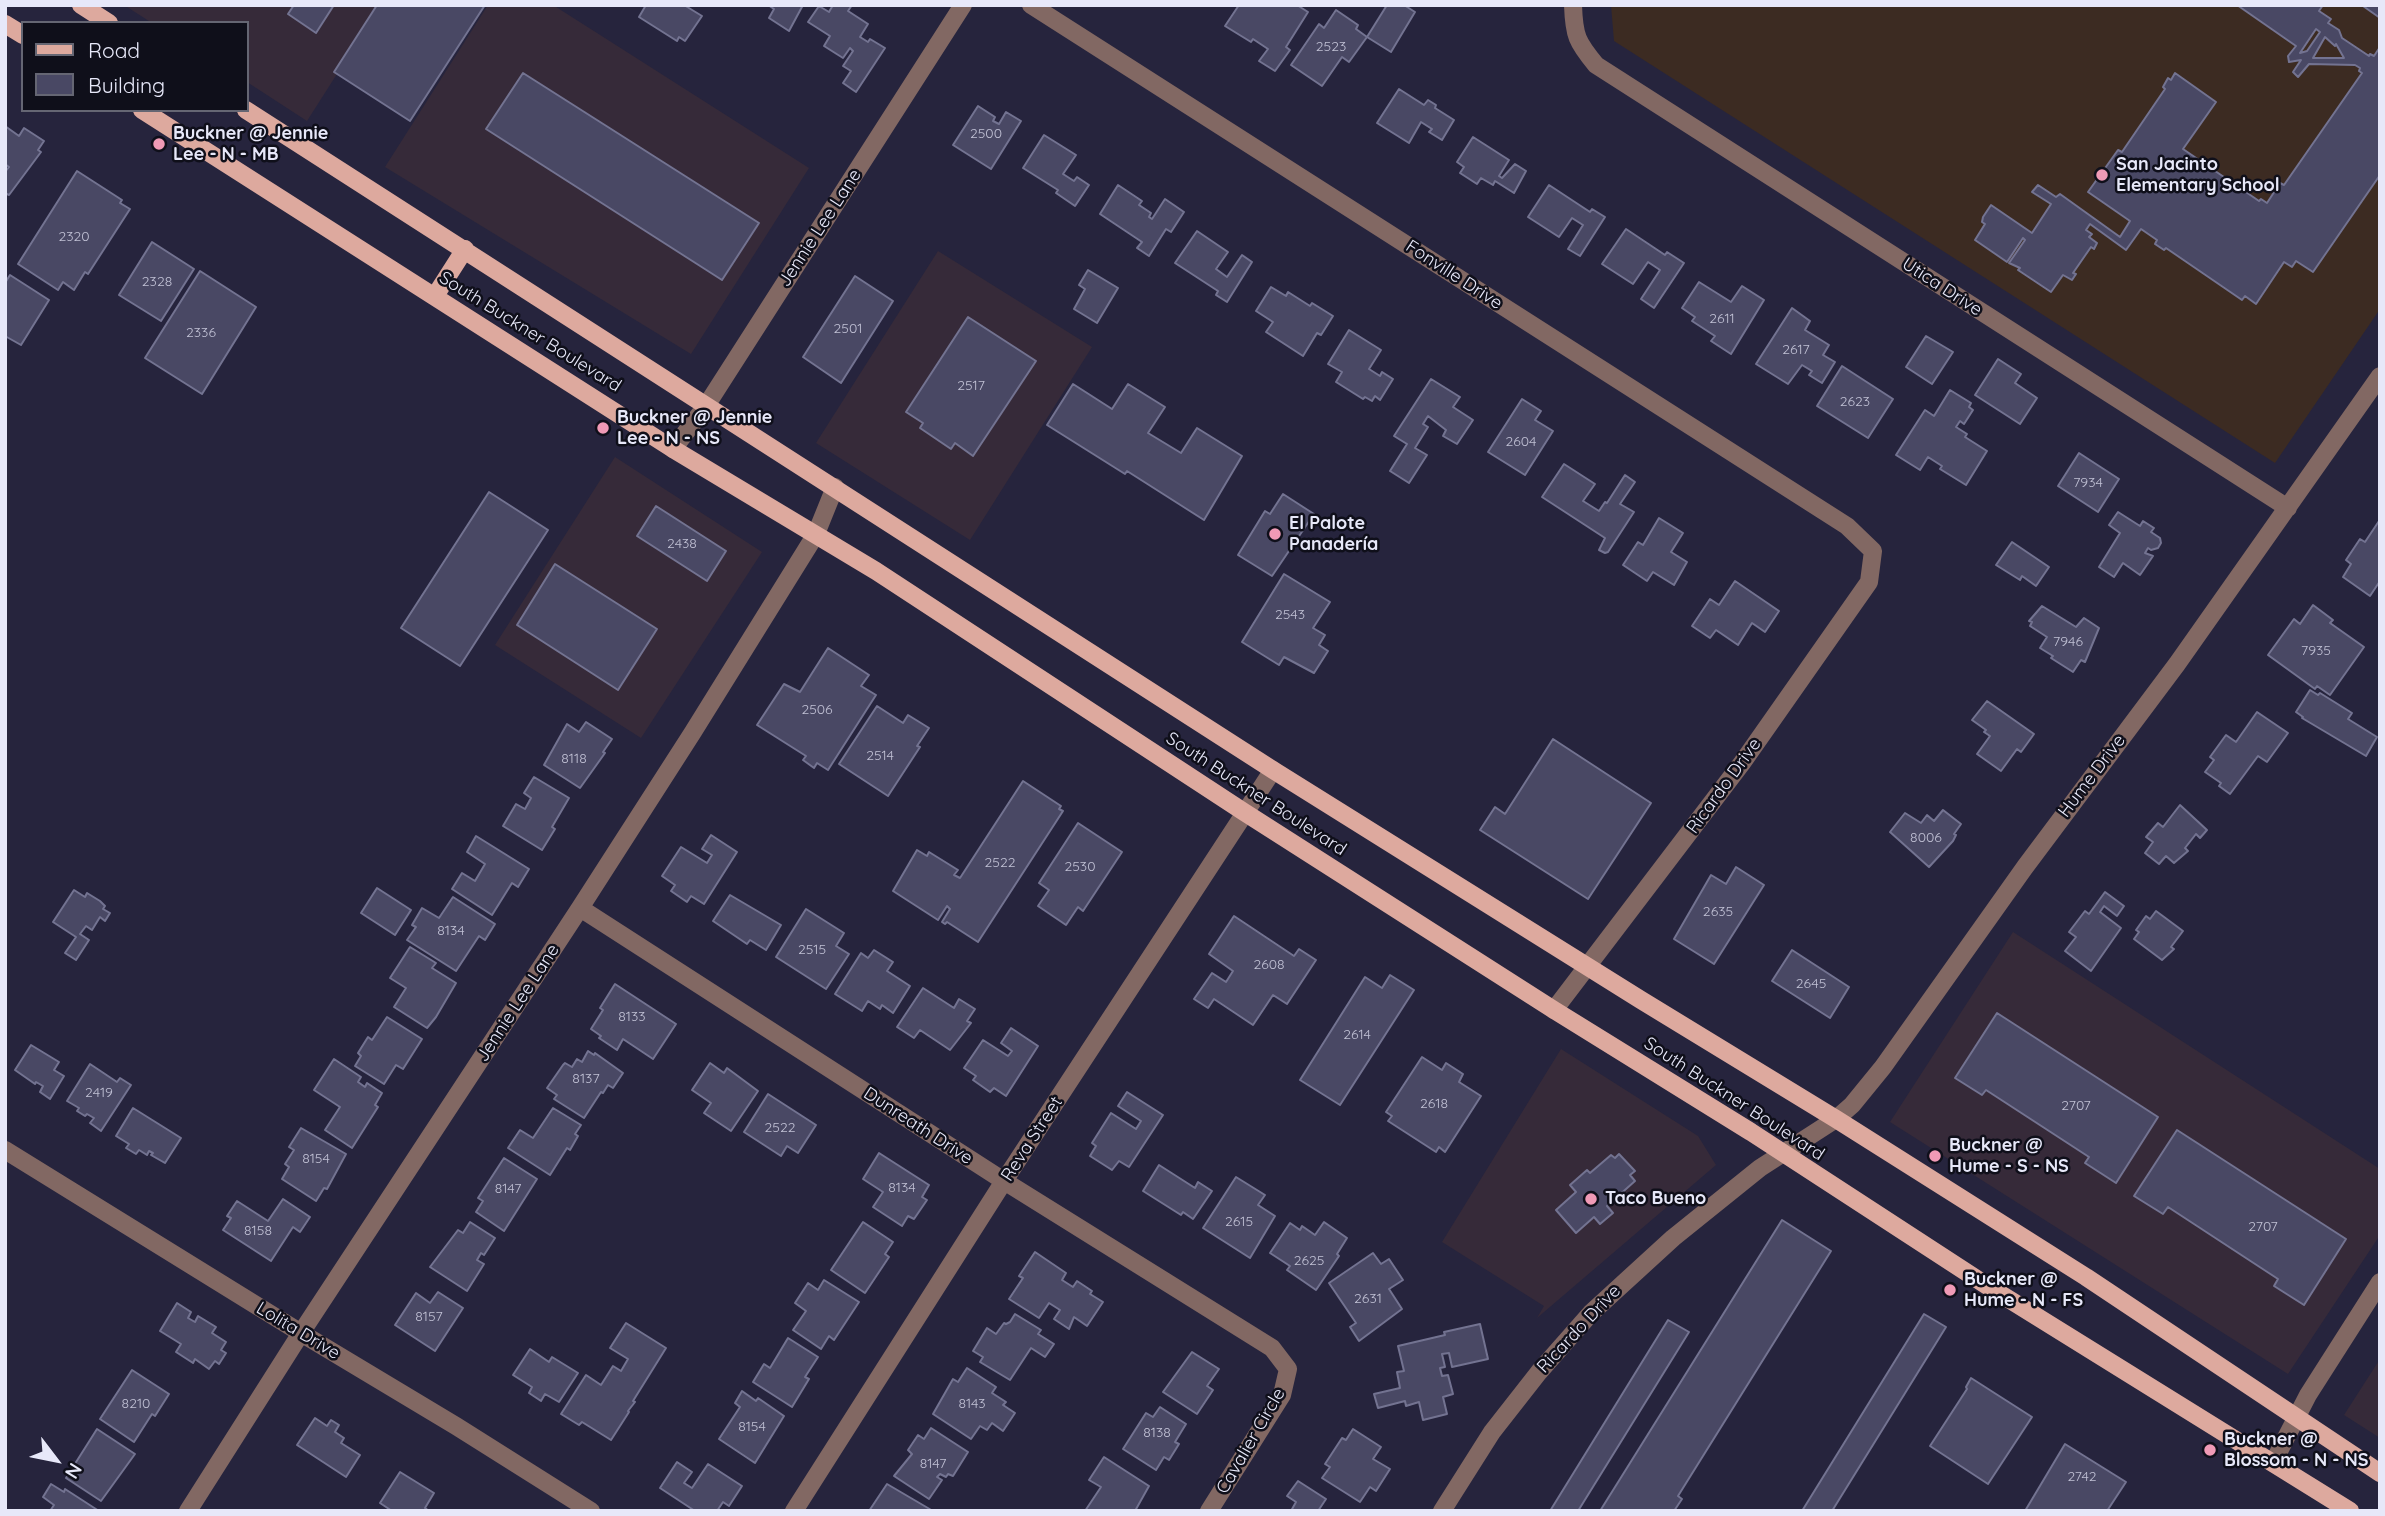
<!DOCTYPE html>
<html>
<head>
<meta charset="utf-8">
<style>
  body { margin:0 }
  #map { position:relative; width:2385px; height:1516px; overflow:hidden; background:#26243d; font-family:Quicksand,sans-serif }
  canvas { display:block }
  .frame { position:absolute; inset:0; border:7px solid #e7e8f9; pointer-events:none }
  .legend { position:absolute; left:21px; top:21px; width:228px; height:91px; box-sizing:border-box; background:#0f0f1a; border:2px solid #656673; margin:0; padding:9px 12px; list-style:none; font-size:21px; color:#e7e8f9 }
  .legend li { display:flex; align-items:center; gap:14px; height:35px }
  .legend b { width:35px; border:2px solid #656673 }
  .north { position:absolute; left:21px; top:1425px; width:70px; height:70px; -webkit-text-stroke:5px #0f0f1a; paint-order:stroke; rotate:122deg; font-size:19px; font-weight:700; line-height:28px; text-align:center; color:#e7e8f9 }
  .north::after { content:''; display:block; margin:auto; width:24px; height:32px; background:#e7e8f9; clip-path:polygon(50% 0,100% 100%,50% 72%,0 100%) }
</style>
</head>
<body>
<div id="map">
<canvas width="2385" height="1516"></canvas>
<div class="frame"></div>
<ul class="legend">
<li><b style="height:9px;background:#dda99e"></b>Road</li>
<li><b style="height:19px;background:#494864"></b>Building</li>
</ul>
<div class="north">N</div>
</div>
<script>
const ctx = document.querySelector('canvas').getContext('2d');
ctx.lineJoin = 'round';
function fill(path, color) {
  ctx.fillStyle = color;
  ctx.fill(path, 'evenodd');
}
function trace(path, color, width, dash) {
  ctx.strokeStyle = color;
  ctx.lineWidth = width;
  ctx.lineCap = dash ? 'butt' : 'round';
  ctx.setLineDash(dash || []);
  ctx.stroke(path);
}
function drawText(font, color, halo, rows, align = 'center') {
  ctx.font = font + ' Quicksand,sans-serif';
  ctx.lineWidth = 5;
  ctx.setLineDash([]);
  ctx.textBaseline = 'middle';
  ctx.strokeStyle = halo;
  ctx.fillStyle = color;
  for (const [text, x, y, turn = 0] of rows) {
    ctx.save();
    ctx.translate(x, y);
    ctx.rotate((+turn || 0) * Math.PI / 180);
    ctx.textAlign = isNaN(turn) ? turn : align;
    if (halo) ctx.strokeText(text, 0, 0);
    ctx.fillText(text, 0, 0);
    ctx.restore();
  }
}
fill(new Path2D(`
  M124,5H381L307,121L247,82V23H152Z
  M488,5H553L809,168L691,354L385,167Z
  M938,251L1092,347L970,540L816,443Z
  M615,457L762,552L641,738L495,645Z
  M2013,932L2380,1169V1235L2288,1374L1890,1122Z
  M1561,1049L1698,1136L1716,1165L1537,1318L1544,1306L1442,1242Z
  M2380,1359V1438L2344,1415Z`), '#362a39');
fill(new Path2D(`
  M1611,5H2380V309L2275,463L1614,41Z`), '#3c2b22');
const building = new Path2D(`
  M294,5H334L316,33L288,14Z
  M377,5H485L410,121L334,72Z
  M646,5H684L702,16L685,41L679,37L677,41L639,17Z
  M768,5H803L789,31L769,18L774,9Z
  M833,5H852L848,11L868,24L860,37L868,42L870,39L885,48L856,92L843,83L851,71L843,66L853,51L850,48L843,58L824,46L830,36L808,22L819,6L829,12Z
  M1239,5H1297L1308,12L1286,47L1290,50L1275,71L1259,61L1268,49L1253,39L1251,42L1225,26Z
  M1387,5H1404L1415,12L1391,52L1367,37Z
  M2237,5H2323L2319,11L2331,19L2328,23L2339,30L2342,38L2369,56L2370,54L2374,56L2380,47V175L2313,272L2296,261L2292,267L2284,262L2256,304L2245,296L2242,300L2166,248L2164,250L2155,244L2157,240L2141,229L2126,250L2090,224L2086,230L2092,234L2089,237L2097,243L2094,249L2091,247L2073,273L2076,274L2072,280L2063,275L2051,292L2018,270L2020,268L2009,263L2025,240L2023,238L2007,262L1975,240L1985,224L1982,222L1983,217L1991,205L2032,233L2051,204L2032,192L2038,185L2056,197L2060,194L2120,237L2130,221L2088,192L2118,150L2122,152L2165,89L2163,87L2168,78L2171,80L2175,73L2216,102L2183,149L2259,201L2261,199L2267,203L2280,183L2284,185L2362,73L2359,71L2360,68L2355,65L2309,64L2298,77L2293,72L2301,60L2289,62L2288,56L2296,46ZM2316,29L2320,32L2307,51L2300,53ZM2325,37L2335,46L2336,44L2344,58H2313Z
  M2364,5H2380V18L2363,6Z
  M1336,10L1358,25L1356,29L1367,37L1349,62L1342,57L1322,86L1291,65L1319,24L1324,28Z
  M523,73L759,223L722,280L486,129Z
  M1399,89L1424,105L1428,100L1436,105L1435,108L1454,120L1442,140L1429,132L1432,129L1421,122L1409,143L1377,123Z
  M978,106L995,117L993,121L999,124L1006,112L1021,121L991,169L953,145Z
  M5,126L19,136L24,128L44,141L38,150L41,152L9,195L5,193V172L9,167L5,164Z
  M1044,135L1076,155L1063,174L1074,181L1077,177L1089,185L1075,206L1056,193L1058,190L1023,168Z
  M1473,137L1509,160L1499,176L1502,178L1515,164L1526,171L1514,193L1495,181L1493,185L1481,178L1477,184L1460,173L1464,167L1457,162Z
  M77,171L122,200L120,203L130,209L88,274L85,272L74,290L63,282L58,290L18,264Z
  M1118,185L1142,201L1139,205L1151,213L1149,217L1152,219L1165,199L1184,212L1171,232L1166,229L1149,256L1137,248L1142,242L1100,214Z
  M1549,185L1590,212L1592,209L1605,217L1580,256L1568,249L1583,225L1572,218L1559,237L1528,217Z
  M1626,229L1665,255L1667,252L1684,263L1654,308L1641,299L1660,270L1648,262L1633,284L1602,264Z
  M1197,231L1228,252L1216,269L1227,277L1242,255L1252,262L1227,302L1216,295L1218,291L1175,263Z
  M152,242L194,269L161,321L119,295Z
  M1088,270L1118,288L1097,323L1074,309L1085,289L1079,285Z
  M200,271L256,307L202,394L145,358Z
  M10,275L49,300L21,345L5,336V283Z
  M855,276L893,301L841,383L803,357Z
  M1699,282L1731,302L1742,286L1764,300L1731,354L1711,341L1715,336L1692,321L1695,317L1682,308Z
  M1271,287L1286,296L1288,292L1310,306L1312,303L1333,316L1321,335L1317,333L1303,356L1266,332L1273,322L1256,311Z
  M1792,308L1810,321L1805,330L1829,345L1823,355L1835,362L1822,383L1809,375L1812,371L1802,365L1788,384L1756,364Z
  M968,317L1036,361L973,456L955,443L951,449L920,428L923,423L906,412Z
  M1349,330L1381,350L1369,369L1380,376L1382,372L1393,379L1380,400L1375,396L1372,401L1365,397L1363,399L1336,382L1342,372L1328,364Z
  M1926,336L1953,352L1932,384L1906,367Z
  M1998,359L2021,374L2015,383L2037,398L2020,424L1975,395Z
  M1842,366L1893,399L1868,438L1817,406Z
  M1431,379L1460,397L1453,407L1473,420L1457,444L1443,436L1446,430L1428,416L1423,424L1428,427L1415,448L1427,455L1409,483L1390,471L1407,444L1394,436Z
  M1073,384L1112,409L1128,384L1165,407L1148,433L1181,453L1197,428L1242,456L1204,520L1127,471L1125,474L1047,425Z
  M1950,390L1971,403L1969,407L1973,410L1964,424L1960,421L1956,427L1967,434L1965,437L1987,451L1966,485L1940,469L1942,466L1928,457L1920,470L1896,455L1925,410L1934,416Z
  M1522,399L1541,411L1535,420L1553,431L1525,475L1488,452Z
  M2079,453L2119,479L2098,512L2058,486Z
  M1564,464L1595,484L1583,501L1599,511L1605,502L1607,503L1625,475L1635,482L1620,504L1634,512L1608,552L1605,553L1599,550L1605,538L1542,497Z
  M489,492L548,530L460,666L401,628Z
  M1283,494L1314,514L1272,576L1238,555L1265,511L1270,514Z
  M656,506L726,551L707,581L637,536Z
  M2118,512L2140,526L2143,521L2154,528L2151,532L2160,538L2161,543L2158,548L2151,550L2148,548L2145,553L2153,556L2140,575L2123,563L2114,577L2099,567L2120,533L2109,525Z
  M1659,518L1683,533L1671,552L1687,562L1674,585L1653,572L1647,581L1623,565L1638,542L1643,545Z
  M2379,521L2380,581L2370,596L2343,577L2351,564L2346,560L2360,539L2365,542Z
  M2012,542L2049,567L2036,586L2022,576L2020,580L1996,565Z
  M555,564L657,629L618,690L517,625Z
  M1284,574L1330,602L1313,628L1325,635L1319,645L1328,651L1314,673L1284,657L1279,665L1242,642Z
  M1735,581L1779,611L1765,632L1752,623L1738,645L1716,630L1710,638L1692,626L1710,599L1719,605Z
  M2313,605L2333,620L2330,623L2364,647L2330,695L2317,686L2315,689L2268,655L2294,619L2300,624Z
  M2042,606L2076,627L2084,618L2099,628L2085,662L2081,660L2073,672L2051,658L2053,656L2040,648L2047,637L2030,626L2032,622L2029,621Z
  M828,648L869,675L861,686L876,695L828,770L817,763L814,768L803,760L806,756L757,725L784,684L800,692Z
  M2310,690L2318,695L2320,693L2352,713L2348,719L2377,737L2366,756L2302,718L2303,717L2296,712Z
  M1987,701L2034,734L2021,752L2017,749L2001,771L1977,754L1990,736L1984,732L1986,730L1972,720Z
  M877,706L903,723L908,715L929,728L917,746L920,747L888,796L839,764Z
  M2257,712L2288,733L2267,762L2258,756L2230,794L2219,786L2221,783L2205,772L2214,760L2210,757L2226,735L2236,742Z
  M586,722L612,739L603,752L605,753L580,788L544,765L567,724L579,732Z
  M1553,739L1651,803L1588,899L1480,830L1495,807L1505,814Z
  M534,777L569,798L552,827L555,829L542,850L503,826L516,804L525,809L531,798L524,793Z
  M1023,781L1061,806L1059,809L1063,811L978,942L947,922L945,924L942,922L950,909L947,906L938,920L893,891L917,850L927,856L929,852L958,870L954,875L960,878Z
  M2180,805L2207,830L2200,838L2196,834L2185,848L2188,851L2174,863L2166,856L2159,864L2145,853L2153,842L2146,837L2158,823L2163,827Z
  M1943,810L1961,824L1954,834L1956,835L1953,841L1929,867L1890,832L1905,813L1921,823L1927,815L1934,821Z
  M1078,823L1122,852L1083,911L1078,907L1066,925L1038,906L1049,890L1039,883Z
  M711,835L737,852L704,904L691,896L687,902L671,891L675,885L662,876L681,847L707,863L712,855L702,849Z
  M476,836L529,869L518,887L512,883L492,915L452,889L462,873L475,881L485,864L467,852Z
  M1736,867L1764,885L1714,964L1674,939L1711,875L1726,884Z
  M377,888L411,910L395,935L361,913Z
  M74,890L85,897L87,893L100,901L105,906L103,909L110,913L105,921L100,917L92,930L86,926L80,934L89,940L76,960L65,953L76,937L53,922Z
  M2105,892L2124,906L2117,916L2104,906L2100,912L2121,928L2091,971L2065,951L2076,937L2069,932L2085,911L2089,914Z
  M730,895L781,925L766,950L750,940L747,944L713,921Z
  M453,897L495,924L485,940L479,936L456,971L407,940L416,927L412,925L422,908L439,918Z
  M806,909L844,933L836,946L849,954L826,989L776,957Z
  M2156,911L2183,931L2171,947L2174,949L2162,960L2134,939L2139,932L2136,930L2146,916L2150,919Z
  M1234,916L1294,956L1299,949L1316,960L1287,1004L1273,995L1253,1025L1214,999L1208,1008L1194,999L1212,973L1226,982L1233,971L1209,954Z
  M410,947L436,963L432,968L456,983L436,1017L427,1028L394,1007L406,988L390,978Z
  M874,950L893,962L887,971L910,986L893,1013L882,1005L880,1009L868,1001L862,1011L835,994L861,953L868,958Z
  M1792,950L1849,987L1830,1018L1772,981Z
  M1390,975L1414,990L1340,1105L1300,1080L1365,977L1382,988Z
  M615,984L676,1024L653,1059L623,1039L617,1050L599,1038L601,1036L591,1029L603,1010L600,1008Z
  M923,988L954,1008L959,999L975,1009L967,1021L971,1023L950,1050L920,1030L914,1038L897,1027Z
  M1997,1013L2158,1117L2116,1183L2085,1163L2089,1157L1986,1090L1982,1095L1955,1078Z
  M387,1017L422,1039L403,1069L396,1065L384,1084L355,1066L361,1056L358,1053L368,1037L372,1040Z
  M1011,1028L1038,1046L1006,1096L994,1088L990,1092L973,1080L976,1076L964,1068L983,1040L1008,1056L1012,1051L1001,1043Z
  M31,1045L59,1062L54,1070L64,1076L50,1099L40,1092L43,1086L36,1082L35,1084L15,1070Z
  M588,1051L594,1055L595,1053L623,1073L613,1088L608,1085L603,1093L601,1092L584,1118L554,1099L557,1095L547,1088L563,1065L565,1063L572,1067L577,1059L582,1062Z
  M1422,1057L1442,1070L1446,1063L1463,1074L1459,1082L1481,1096L1445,1152L1439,1147L1436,1152L1388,1121L1392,1116L1386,1112Z
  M334,1059L361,1077L358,1082L365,1087L367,1083L382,1093L375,1105L378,1107L352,1148L325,1130L340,1107L314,1090Z
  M710,1063L724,1073L727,1068L758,1091L731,1131L704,1113L711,1103L692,1090Z
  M90,1064L117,1082L120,1078L131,1085L101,1131L90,1123L94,1118L87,1114L85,1116L77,1111L79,1108L67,1101Z
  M1127,1092L1163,1115L1129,1167L1119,1161L1112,1170L1090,1156L1096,1146L1092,1143L1111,1113L1136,1129L1141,1121L1118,1106Z
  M768,1094L816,1125L798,1153L787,1146L781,1156L744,1132Z
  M133,1108L181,1138L165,1163L151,1155L153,1153L149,1151L147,1155L139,1150L136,1154L126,1148L129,1144L116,1136Z
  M553,1108L581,1125L575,1134L578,1136L570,1150L567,1148L550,1175L508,1148L520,1130L533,1138Z
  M301,1128L346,1154L327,1189L324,1188L316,1201L282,1179L289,1167L285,1164L294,1150L289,1147Z
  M2177,1130L2346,1239L2304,1305L2274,1286L2278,1279L2168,1207L2163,1214L2134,1196Z
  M879,1153L929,1185L922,1197L927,1200L914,1219L908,1216L902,1226L873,1207L883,1192L863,1179Z
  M1619,1154L1635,1171L1630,1175L1635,1181L1607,1206L1613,1213L1600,1224L1594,1217L1576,1233L1556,1210L1576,1192L1570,1185L1587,1170L1590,1173L1611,1155L1615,1158Z
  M504,1158L537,1179L504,1231L476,1212L483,1201L478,1198Z
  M1159,1165L1195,1188L1198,1182L1212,1191L1193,1219L1183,1212L1181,1215L1143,1191Z
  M1236,1177L1265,1195L1258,1205L1275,1216L1250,1258L1203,1228Z
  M283,1199L310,1217L300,1232L293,1227L271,1261L223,1230L231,1218L227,1216L237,1201L268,1221Z
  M1782,1220L1831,1251L1678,1496L1682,1499L1674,1511H1600Z
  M470,1222L495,1238L484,1255L481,1253L477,1260L484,1264L467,1291L430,1267L458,1230L463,1233Z
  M863,1222L893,1242L885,1254L889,1257L865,1293L831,1270Z
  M1324,1222L1347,1238L1337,1254L1339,1256L1316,1290L1287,1270L1290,1266L1270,1253L1290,1223L1300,1230L1302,1226L1315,1235Z
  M1035,1252L1066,1273L1062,1280L1073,1287L1077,1281L1092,1291L1090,1294L1103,1302L1087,1326L1074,1317L1069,1329L1054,1319L1060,1310L1049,1303L1039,1318L1009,1299L1023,1278L1019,1276Z
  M1373,1253L1381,1264L1389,1259L1403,1280L1389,1289L1402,1309L1359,1341L1350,1327L1356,1323L1329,1283Z
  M824,1280L859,1302L834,1340L829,1336L821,1349L793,1330L806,1311L795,1303L808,1283L818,1290Z
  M438,1292L463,1308L435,1351L395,1325L416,1293L430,1303Z
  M177,1303L191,1312L188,1318L195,1322L198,1316L216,1327L212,1333L226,1342L221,1350L226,1353L219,1364L215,1361L209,1369L195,1359L193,1363L176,1352L181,1344L160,1331Z
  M1015,1314L1041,1330L1038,1334L1054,1344L1045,1357L1031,1348L1010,1380L980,1362L983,1357L973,1351L987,1328L996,1334L1004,1323L1006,1324L1010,1322Z
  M1924,1314L1946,1327L1832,1511H1802Z
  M1668,1320L1689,1332L1578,1511H1550Z
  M626,1323L666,1348L633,1401L635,1402L628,1411L629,1412L611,1440L582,1422L579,1425L561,1414L586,1375L601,1385L613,1366L621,1371L628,1359L610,1348Z
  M1480,1324L1488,1359L1452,1367L1449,1353L1442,1354L1445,1367L1440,1368L1442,1376L1448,1375L1453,1394L1443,1397L1447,1414L1423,1420L1419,1402L1406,1406L1405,1401L1378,1408L1374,1394L1400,1388L1397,1372L1404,1371L1398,1346L1445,1335L1444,1332Z
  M788,1338L818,1357L805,1377L809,1379L792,1407L753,1382L764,1364L770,1368Z
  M530,1349L549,1362L552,1357L578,1373L559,1402L545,1394L541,1401L529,1393L532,1387L513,1375Z
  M1192,1352L1219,1369L1207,1386L1213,1390L1197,1414L1163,1392Z
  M967,1368L996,1387L992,1393L1006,1402L1003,1405L1015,1413L1003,1431L992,1423L987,1430L980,1426L971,1439L933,1414L953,1379L958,1382Z
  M132,1370L169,1394L155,1416L152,1414L134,1442L100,1419Z
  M1971,1378L2032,1417L1988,1484L1930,1446L1967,1389L1966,1387Z
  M742,1391L756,1401L758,1398L784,1416L755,1463L719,1439L740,1407L735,1403Z
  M1160,1407L1186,1424L1175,1442L1179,1444L1169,1460L1164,1457L1156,1470L1123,1449L1146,1413L1153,1417Z
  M315,1418L327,1426L331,1420L339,1425L335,1432L344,1438L341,1443L360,1455L346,1477L297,1445Z
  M931,1428L968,1452L953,1476L948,1474L946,1477L940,1474L937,1477L942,1480L929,1499L894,1476L912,1454L908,1450L918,1435L924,1439Z
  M97,1429L135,1454L101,1501L66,1478Z
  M1353,1429L1381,1447L1373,1459L1390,1469L1376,1491L1370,1487L1360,1502L1322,1478L1330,1467L1325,1464L1342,1438L1346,1440Z
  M2065,1444L2126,1482L2107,1511H2025Z
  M1104,1457L1149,1486L1135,1511H1085L1101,1487L1089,1480Z
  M677,1462L692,1472L684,1483L692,1488L708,1464L742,1486L729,1506L723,1502L717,1511H695L660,1488Z
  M400,1472L434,1493L425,1508L429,1511H392L380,1503Z
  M1298,1481L1326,1499L1318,1511H1291L1296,1502L1287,1496Z
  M51,1484L64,1492L65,1489L99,1511H50L54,1505L43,1497Z
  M887,1484L933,1511H869Z`);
fill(building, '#494864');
trace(building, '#737391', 2);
trace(new Path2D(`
  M1031,5L1847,526L1873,551L1869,582L1742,763L1554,1010
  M1573,5C1574,36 1577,42 1596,65L2288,508
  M673,449L706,406L963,5
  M580,908L1004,1181L1272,1348L1288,1369L1282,1395L1209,1511
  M5,1150L301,1333L456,1426L591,1511
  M2273,1463L2308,1395L2380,1282
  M188,1511L301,1333L580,908L693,732L816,534L835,487
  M794,1511L1004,1181L1273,770
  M1442,1511L1492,1432L1539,1372L1591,1313L1673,1238L1760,1168L1836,1119L1852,1105L1883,1067L2025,867L2177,664L2380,376`), '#826863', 18);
trace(new Path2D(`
  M81,5L109,23
  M5,24L23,35
  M142,110L673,449L876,571L1244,812L1554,1010L1751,1132L1986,1285L2350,1511
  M246,110L1273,770L1641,1000L1836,1119L2086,1277L2380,1473
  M435,296L465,249`), '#dda99e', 18);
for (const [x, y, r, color] of [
  [159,144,7,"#f09ab6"],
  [2102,175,7,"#f09ab6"],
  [603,428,7,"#f09ab6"],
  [1275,534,7,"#f09ab6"],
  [1935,1156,7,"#f09ab6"],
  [1591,1199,7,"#f09ab6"],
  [1950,1290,7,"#f09ab6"],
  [2210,1450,7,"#f09ab6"]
]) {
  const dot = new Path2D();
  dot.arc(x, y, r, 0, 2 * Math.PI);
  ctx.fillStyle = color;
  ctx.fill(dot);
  trace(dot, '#0f0f1a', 2.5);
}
drawText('14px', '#c0c0d4', null, [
  ["2523",1331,47],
  ["2500",986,134],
  ["2320",74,237],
  ["2328",157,282],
  ["2611",1722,319],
  ["2501",848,329],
  ["2336",201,333],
  ["2617",1796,350],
  ["2517",971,386],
  ["2623",1855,402],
  ["2604",1521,442],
  ["7934",2088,483],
  ["2438",682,544],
  ["2543",1290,615],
  ["7946",2068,642],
  ["7935",2316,651],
  ["2506",817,710],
  ["2514",880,756],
  ["8118",574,759],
  ["8006",1926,838],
  ["2522",1000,863],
  ["2530",1080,867],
  ["2635",1718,912],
  ["8134",451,931],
  ["2515",812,950],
  ["2608",1269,965],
  ["2645",1811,984],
  ["8133",632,1017],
  ["2614",1357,1035],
  ["8137",586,1079],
  ["2419",99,1093],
  ["2618",1434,1104],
  ["2707",2076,1106],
  ["2522",780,1128],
  ["8154",316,1159],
  ["8134",902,1188],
  ["8147",508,1189],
  ["2615",1239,1222],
  ["2707",2263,1227],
  ["8158",258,1231],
  ["2625",1309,1261],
  ["2631",1368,1299],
  ["8157",429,1317],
  ["8210",136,1404],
  ["8143",972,1404],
  ["8154",752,1427],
  ["8138",1157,1433],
  ["8147",933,1464],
  ["2742",2082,1477]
]);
drawText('bold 18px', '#e7e8f9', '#0f0f1a', [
  ["Buckner @ Jennie",173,134],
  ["Lee - N - MB",173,155],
  ["San Jacinto",2116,165],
  ["Elementary School",2116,186],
  ["Buckner @ Jennie",617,418],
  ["Lee - N - NS",617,439],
  ["El Palote",1289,524],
  ["Panadería",1289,545],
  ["Buckner @",1949,1146],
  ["Hume - S - NS",1949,1167],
  ["Taco Bueno",1605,1199],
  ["Buckner @",1964,1280],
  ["Hume - N - FS",1964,1301],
  ["Buckner @",2224,1440],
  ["Blossom - N - NS",2224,1461]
], 'left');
drawText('18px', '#e7e8f9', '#0f0f1a', [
  ["Jennie Lee Lane",820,228,-57],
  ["Fonville Drive",1454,275,33],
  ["Utica Drive",1942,287,33],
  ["South Buckner Boulevard",530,332,32],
  ["Hume Drive",2092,776,-53],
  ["Ricardo Drive",1724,786,-54],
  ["South Buckner Boulevard",1256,794,33],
  ["Jennie Lee Lane",518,1003,-57],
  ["South Buckner Boulevard",1734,1099,33],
  ["Dunreath Drive",918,1126,33],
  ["Reva Street",1032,1139,-57],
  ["Ricardo Drive",1579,1329,-47],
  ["Lolita Drive",298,1331,31],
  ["Cavalier Circle",1251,1441,-60]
]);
</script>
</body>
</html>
